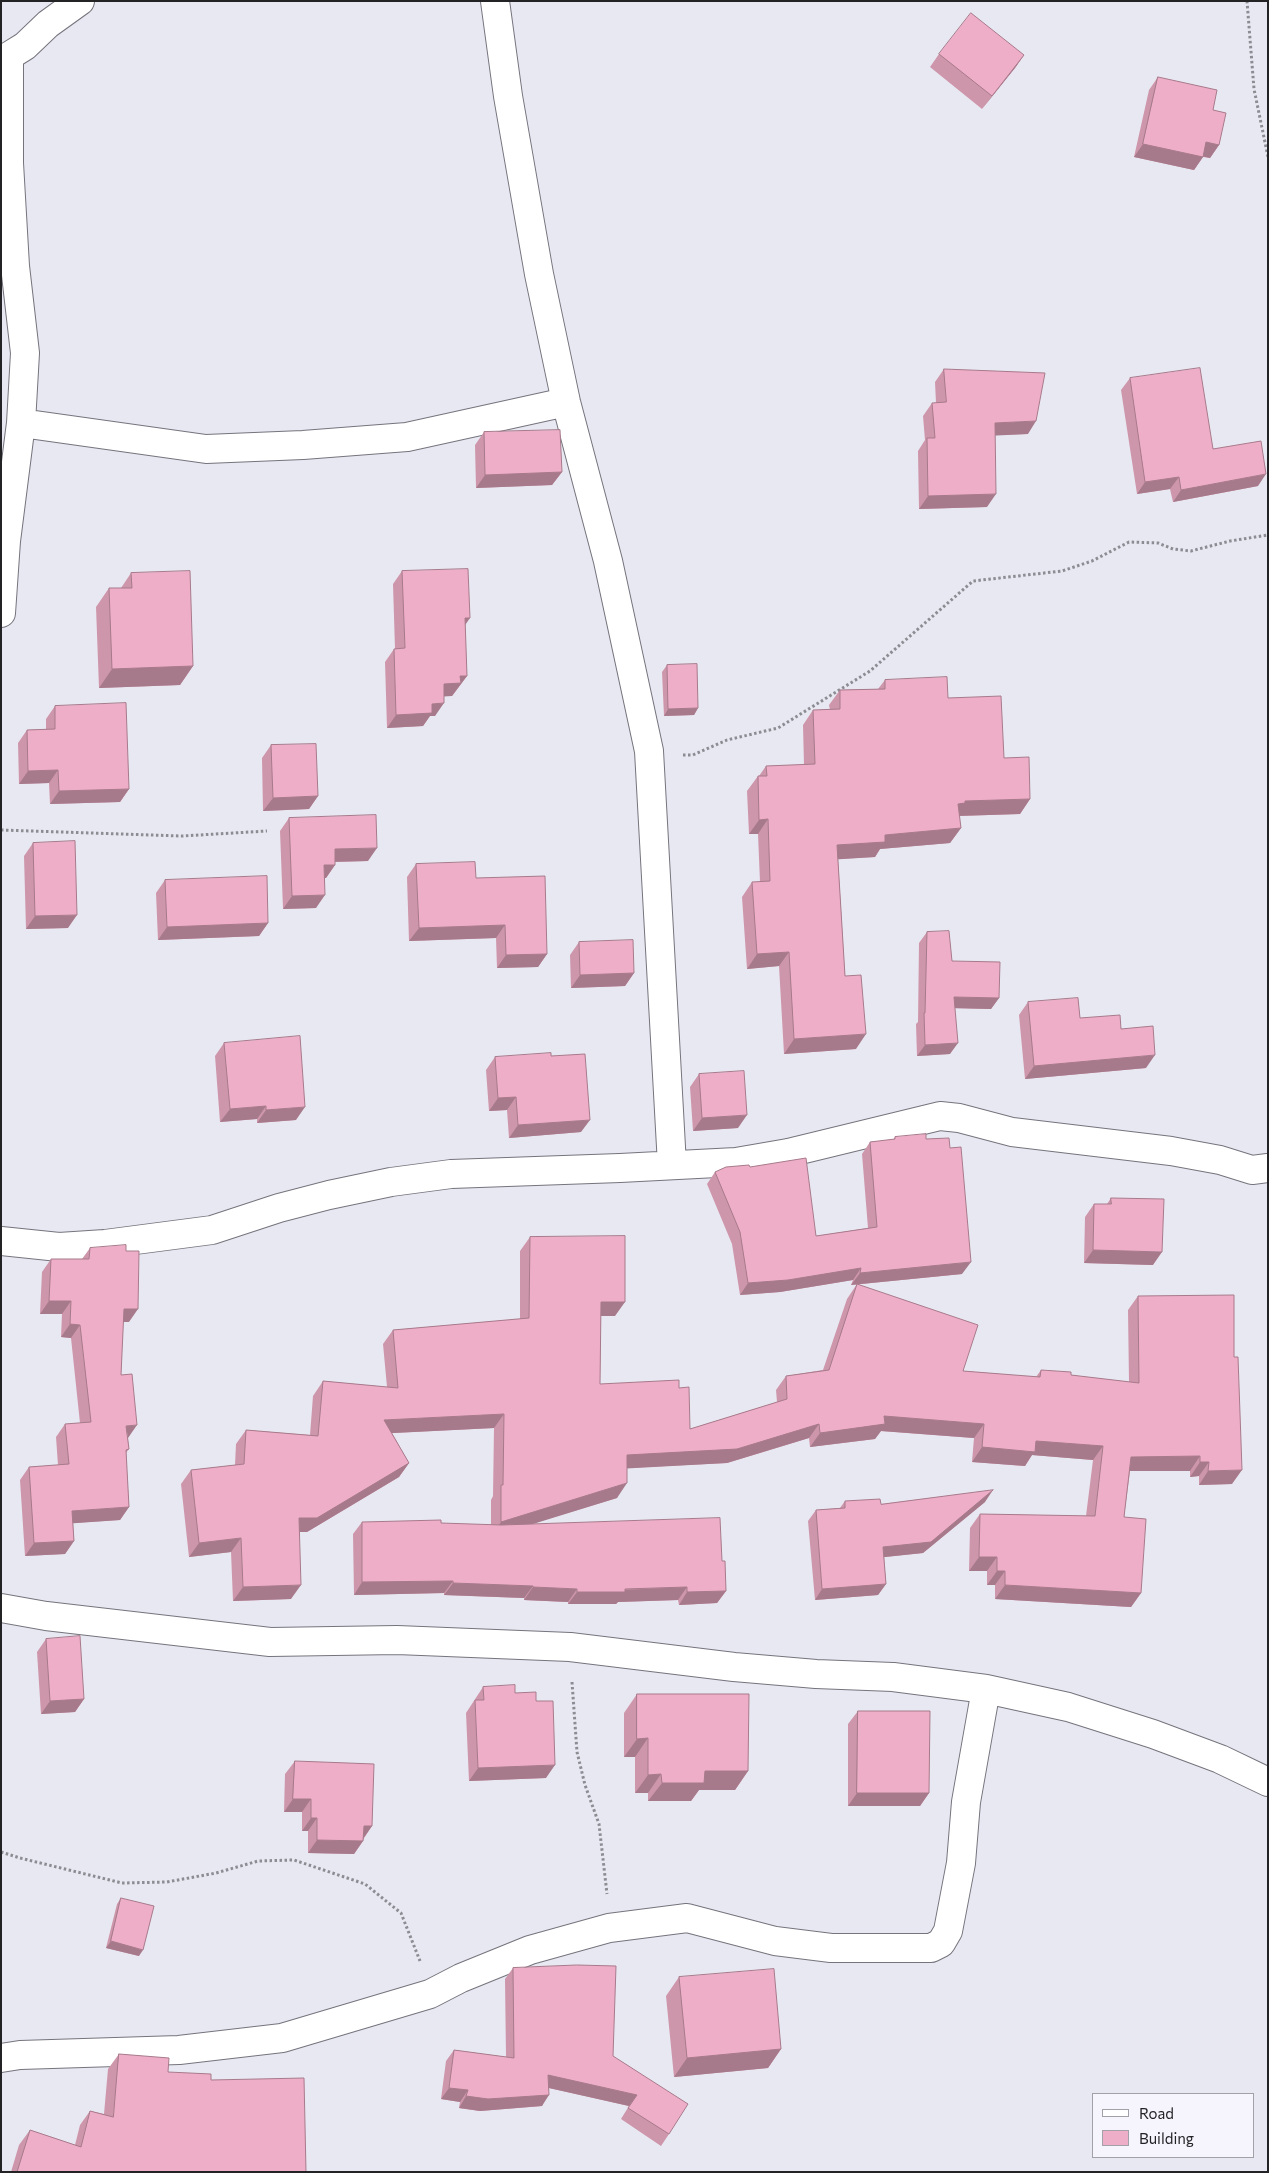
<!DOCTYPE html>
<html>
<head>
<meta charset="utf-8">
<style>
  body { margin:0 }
  #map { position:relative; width:1269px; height:2173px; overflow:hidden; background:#e8e8f2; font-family:Commissioner,sans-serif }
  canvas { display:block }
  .frame { position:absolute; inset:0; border:2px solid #232326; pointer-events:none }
  .legend { position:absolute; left:1092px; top:2093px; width:162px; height:65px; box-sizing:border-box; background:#f6f5fe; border:1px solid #a2a1a8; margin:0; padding:6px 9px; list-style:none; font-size:15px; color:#232326 }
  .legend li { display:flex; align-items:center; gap:10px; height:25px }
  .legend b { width:25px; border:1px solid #a2a1a8 }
</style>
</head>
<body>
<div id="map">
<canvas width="1269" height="2173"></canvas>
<div class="frame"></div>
<ul class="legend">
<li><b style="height:6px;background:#fff"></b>Road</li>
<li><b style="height:14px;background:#efaec7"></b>Building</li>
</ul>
</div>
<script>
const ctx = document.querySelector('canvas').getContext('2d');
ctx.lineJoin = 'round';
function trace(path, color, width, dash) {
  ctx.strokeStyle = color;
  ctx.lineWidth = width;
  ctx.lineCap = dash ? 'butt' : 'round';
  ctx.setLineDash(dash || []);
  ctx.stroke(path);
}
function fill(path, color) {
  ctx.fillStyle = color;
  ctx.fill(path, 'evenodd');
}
const minor = new Path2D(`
  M495,1L508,96L539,274L566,402L608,561L649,751L672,1165
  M1,61L25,46L48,24L80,1
  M21,423L206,449L303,445L407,437L566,402
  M1,613L6,541L21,423L25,353L15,266L9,163V56
  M1,1241L59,1247L105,1244L212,1230L279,1208L329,1195L391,1182L451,1174L620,1168L736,1162L788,1153L940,1116L959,1118L1012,1132L1171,1151L1220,1160L1252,1170L1268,1168
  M1,1608L46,1616L270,1642L397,1640L570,1647L734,1667L816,1674L893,1677L986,1689L1068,1707L1153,1734L1220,1759L1268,1782
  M1,2058L20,2055L179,2050L282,2038L430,1994L461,1978L530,1950L609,1928L687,1918L775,1941L831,1948H931L941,1943L948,1931L961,1863L966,1802L986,1689`);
trace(minor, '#75747d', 30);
trace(new Path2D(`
  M1247,1L1254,89L1268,157
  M683,755H693L727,740L778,728L870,671L973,581L1062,571L1092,561L1129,542L1158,543L1173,549L1191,551L1230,541L1268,535
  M1,830L182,836L267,831
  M572,1682L577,1752L585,1785L599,1824L607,1894
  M1,1852L20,1858L122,1883L167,1882L216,1873L258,1861L294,1860L365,1884L401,1913L420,1961`), '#8c8c93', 3, [2.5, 2.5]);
trace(minor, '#fff', 28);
fill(new Path2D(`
  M939,54L1024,55L1015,68L982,109L930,67Z
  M1158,77L1213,110L1219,145L1210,158L1203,157L1194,170L1134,157L1149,90Z
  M944,369L1028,434L995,435L987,507L919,509L918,451L925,440L923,416L932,403H936L935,382Z
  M1130,378L1213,449L1258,486L1173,502L1170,489L1137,494L1121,390Z
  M484,432L562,472L552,485L476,488L475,445Z
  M402,571L465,625L467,676L452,696H444L435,716H430L423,726L387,728L385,662L394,649H395L393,584Z
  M131,573L193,666L180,685L99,688L96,607L109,588H121Z
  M667,665L698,708L694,715L664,716L662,672Z
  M885,680L948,698L1004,758L1030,799L1020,814L959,816L961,828L950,843L880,849L875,857L838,859L845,976L856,1049L784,1054L779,966L747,969L742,897L752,882H760L758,834H749L747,791L758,776H759L766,766L804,765L803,725L813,710H830L829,705L840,690L878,689Z
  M55,706L129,789L120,802L50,804L49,783L19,784L18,743L27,730L46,729V719Z
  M271,745L318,796L309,809L263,811L262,758Z
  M289,818L368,861L335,862V865L326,878H325L316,908L283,909L280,831Z
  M33,843L68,928L26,929L24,856Z
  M416,864L476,878L547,954L538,967L497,968L496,938L409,941L407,877Z
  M165,880L268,923L259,936L158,940L156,893Z
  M927,932L952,961L999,998L991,1009L955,1008L950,1054L917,1056L916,1024L918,1022L919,943Z
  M579,942L634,973L625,986L571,988L570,955Z
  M1028,1002L1080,1018L1121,1029L1146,1068L1025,1079L1019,1015Z
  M224,1043L296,1120L257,1123V1119L220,1122L215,1056Z
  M551,1056L581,1132L509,1138L507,1110L489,1111L486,1070L495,1057Z
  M699,1074L738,1128L693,1131L690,1087Z
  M895,1137L926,1139L962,1274L851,1285L853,1280L780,1292L740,1295L732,1244L707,1184L715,1172L750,1167L816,1236L868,1228L862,1154L870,1142L893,1140Z
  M1111,1198L1153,1265L1084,1263L1085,1217L1094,1204H1107Z
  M530,1237L615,1316H601L600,1384L679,1388L690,1429L777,1402L776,1390L786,1376L823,1370L847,1299L857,1284L963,1371L1036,1377L1041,1370L1071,1375L1129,1382L1128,1310L1138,1296L1232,1484L1199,1485V1476L1190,1477V1471H1130L1124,1517L1141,1593L1131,1607L995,1599V1585H987V1571H969L970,1528L980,1514L1086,1516L1093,1460L1032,1455L1025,1466L972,1462L974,1438L881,1431L875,1439L810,1447L809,1438L727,1463L627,1468L617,1498L531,1524L722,1561L726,1591L717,1603L679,1605L678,1600L618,1602L616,1604H568V1602L524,1600V1598L444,1595V1593L354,1595L353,1534L362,1522L491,1525V1500L493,1496L494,1428L392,1433L409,1463L399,1477L307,1532H299L291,1599L233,1601L231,1552L189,1557L181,1484L191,1470L235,1465L236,1444L246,1430L310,1435L313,1396L323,1381L387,1387L383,1344L393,1330L520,1319V1251Z
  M90,1248L126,1251L129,1322H123L121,1375L129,1449L126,1453L129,1507L120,1520L73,1523L74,1541L65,1554L25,1556L20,1480L29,1467L58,1465L56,1437L65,1424L80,1423L71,1338L61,1337L62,1314H40L42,1272L51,1259H82Z
  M845,1501L881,1504L985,1502L923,1553L884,1557L886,1584L878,1595L815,1600L808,1521L816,1510L840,1508Z
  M46,1639L84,1699L75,1712L41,1714L37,1652Z
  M483,1687L515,1693L536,1701L546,1778L469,1781L466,1713Z
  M637,1694L748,1771L735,1790H699L691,1801H648V1793H635V1757H624V1713Z
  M858,1711L929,1793L920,1806H848V1724Z
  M295,1761L372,1826L364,1838L363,1841L354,1854L308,1853V1831H302V1812H284L285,1774Z
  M121,1898L139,1956L106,1948L117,1904Z
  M513,1968L613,2056L669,2134L661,2146L621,2119L629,2106L549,2088L542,2106L480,2111L459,2108L460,2102L441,2099L446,2061L454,2050L506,2057L505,1979Z
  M679,1977L781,2049L768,2068L674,2077L666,1996Z
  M119,2054L168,2072L211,2080L306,2172H11L19,2145L30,2130L75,2145L80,2125L90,2111L104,2114L108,2069Z`), '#ce96ab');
fill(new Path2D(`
  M1024,55L1015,68L982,109L992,96Z
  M1206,142L1219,145L1210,158L1197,155Z
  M1143,144L1203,157L1194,170L1134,157Z
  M1036,421L1028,434L986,436L995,423Z
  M562,472L552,485L476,488L485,475Z
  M1266,474L1258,486L1173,502L1181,490Z
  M1179,477L1170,489L1137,494L1145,482Z
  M996,494L987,507L919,509L928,496Z
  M465,618H470L461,631Z
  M193,666L180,685L99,688L112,669Z
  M460,676H467L452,696L435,697L444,684Z
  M444,703L435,716H430L423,726L387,728L396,715L432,704Z
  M698,708L694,715L664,716L668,709Z
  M58,770L49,783L19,784L28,771Z
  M129,789L120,802L50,804L59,791Z
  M318,796L309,809L263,811L273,798Z
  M1030,799L1020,814L956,816L958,804L965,801Z
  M768,819L758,834H749L759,820Z
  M961,828L950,843L880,849L875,857L827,860L837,845L885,835Z
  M377,848L368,861L326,862L335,849Z
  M324,865H335L326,878H315Z
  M325,895L316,908L283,909L292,896Z
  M77,915L68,928L26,929L35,916Z
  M268,923L259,936L158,940L167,927Z
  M505,925L496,938L409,941L419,928Z
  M789,952L779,966L747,969L757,954Z
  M547,954L538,967L497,968L506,955Z
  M634,973L625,986L571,988L580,975Z
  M954,997L999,998L991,1009L946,1008Z
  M866,1034L856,1049L784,1054L794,1039Z
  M958,1043L950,1054L917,1056L925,1045Z
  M1155,1055L1146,1068L1025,1079L1034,1066Z
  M516,1097L507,1110L489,1111L498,1098Z
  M266,1106L257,1119L220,1122L230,1109Z
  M305,1107L296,1120L257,1123L266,1110Z
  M747,1115L738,1128L693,1131L702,1118Z
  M590,1120L581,1132L509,1138L518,1125Z
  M1093,1250L1162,1252L1153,1265L1084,1263Z
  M971,1262L962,1274L851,1285L860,1273Z
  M861,1268L853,1280L780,1292L740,1295L748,1283Z
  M49,1301H71L62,1314H40Z
  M601,1302H625L615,1316H591Z
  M124,1309H138L129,1322H115Z
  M70,1324L80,1325L71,1338L61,1337Z
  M504,1414L494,1428L374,1434L384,1420Z
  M884,1416L984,1424L974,1438L881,1431L875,1439L810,1447L820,1433Z
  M819,1424L809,1438L727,1463L617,1469L627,1455Z
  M137,1425L128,1438L126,1426Z
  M1036,1441L1103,1446L1093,1460L1032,1455L1025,1466L972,1462L982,1447Z
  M1200,1456L1190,1471H1121L1131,1457Z
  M1200,1462H1209L1199,1476L1190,1477Z
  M409,1463L399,1477L307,1532H289L299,1518Z
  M1242,1470L1232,1484L1199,1485L1208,1471Z
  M627,1483L617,1498L491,1537L501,1522Z
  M993,1490L985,1502L923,1553L876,1558L883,1547Z
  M129,1507L120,1520L63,1524L72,1511Z
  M241,1538L231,1552L189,1557L199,1543Z
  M74,1541L65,1554L25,1556L34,1543Z
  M979,1557H997L987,1571H969Z
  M997,1571H1005L995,1585H987Z
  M453,1581L444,1593L354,1595L362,1582Z
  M453,1583L533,1586L524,1598L444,1595Z
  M886,1584L878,1595L815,1600L822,1589Z
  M301,1585L291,1599L233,1601L243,1587Z
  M1005,1585L1141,1593L1131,1607L995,1599Z
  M533,1587L577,1589L568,1602L524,1600Z
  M687,1587L678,1600L618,1602L616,1604H568L577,1592Z
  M726,1591L717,1603L679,1605L687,1592Z
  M84,1699L75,1712L41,1714L50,1701Z
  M648,1738L635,1757H624L637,1739Z
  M555,1765L546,1778L469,1781L478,1768Z
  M705,1771H748L735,1790H699L691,1801H648L662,1783Z
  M661,1774L648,1793H635L648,1775Z
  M857,1793H929L920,1806H848Z
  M293,1799H311L302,1812H284Z
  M311,1818H317L308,1831H302Z
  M364,1826H372L363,1839Z
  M317,1840L363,1841L354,1854L308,1853Z
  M111,1941L143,1950L139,1956L106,1948Z
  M781,2049L768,2068L674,2077L687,2058Z
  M548,2075L637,2095L629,2106L540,2086Z
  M449,2088L468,2090L460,2102L441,2099Z
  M549,2095L542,2106L480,2111L459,2108L466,2096Z`), '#a77a8b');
const building = new Path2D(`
  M971,13L1024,55L992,96L939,54Z
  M1158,77L1217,90L1213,110L1226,113L1219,145L1206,142L1203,157L1143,144Z
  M1200,368L1213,449L1261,441L1266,474L1181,490L1179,477L1145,482L1130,378Z
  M944,369L1045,373L1036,421L995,423L996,494L928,496L927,438H935L932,403L946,402Z
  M560,430L562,472L485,475L484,432Z
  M468,569L470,618H465L467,676H460L461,683L444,684V703L432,704V713L396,715L394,649L405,648L402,571Z
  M190,571L193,666L112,669L109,588H132L131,573Z
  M697,664L698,708L668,709L667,665Z
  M947,677L948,698L1001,696L1004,758L1029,757L1030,799L965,801V803L958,804L961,828L885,835V842L837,845L845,976L861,975L866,1034L794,1039L789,952L757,954L752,882L770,881L768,819L759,820L758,776H767L766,766L815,764L813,710L840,709V690L885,689V680Z
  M126,703L129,789L59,791L58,770L28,771L27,730L55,729V706Z
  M316,744L318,796L273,798L271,745Z
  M376,815L377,848L335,849V865H324L325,895L292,896L289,818Z
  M75,841L77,915L35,916L33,843Z
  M475,862L476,878L545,876L547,954L506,955L505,925L419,928L416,864Z
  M267,876L268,923L167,927L165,880Z
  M949,931L952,961L1000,962L999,998L954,997L958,1043L925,1045L924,1013H925L927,932Z
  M633,940L634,973L580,975L579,942Z
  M1078,998L1080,1018L1120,1015L1121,1029L1153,1026L1155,1055L1034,1066L1028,1002Z
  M300,1036L305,1107L266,1110V1106L230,1109L224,1043Z
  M551,1053V1056L585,1054L590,1120L518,1125L516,1097L498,1098L495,1057Z
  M744,1071L747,1115L702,1118L699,1074Z
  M926,1134V1139L949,1138L950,1148L961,1147L971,1262L860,1273L861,1268L788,1280L748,1283L740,1232L715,1172L726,1167L749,1165L750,1167L806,1158L816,1236L877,1227L870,1142L895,1139V1137Z
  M1111,1198L1164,1199L1162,1252L1093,1250L1094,1204H1111Z
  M625,1236V1302H601L600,1384L679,1380V1388L689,1387L690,1429L787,1399L786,1376L829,1370L857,1284L978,1325L963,1371L1040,1377L1041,1370L1071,1372V1375L1139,1383L1138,1296L1234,1295V1357H1238L1242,1470L1208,1471L1209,1462H1200V1456L1131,1457L1124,1517L1146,1519L1141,1593L1005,1585V1571H997V1557H979L980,1514L1095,1516L1103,1446L1036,1441L1035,1452L982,1447L984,1424L884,1416L885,1424L820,1433L819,1424L737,1449L627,1455V1483L501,1522V1485H503L504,1414L384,1420L409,1463L317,1518H299L301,1585L243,1587L241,1538L199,1543L191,1470L244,1464L246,1430L318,1436L323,1381L398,1388L393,1330L529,1318L530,1237Z
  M126,1245V1251H139L138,1309H124L121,1375L132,1374L137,1425L126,1426L129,1449L126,1450L129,1507L72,1511L74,1541L34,1543L29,1467L69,1464L65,1424L91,1422L80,1325L70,1324L71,1301H49L51,1259H89L90,1248Z
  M993,1490L931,1542L883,1547L886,1584L822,1589L816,1510L845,1508V1501L880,1499L881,1504Z
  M720,1518L722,1561H725L726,1591L687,1592V1587L625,1589V1592H577V1589L533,1587V1586L453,1583V1581L362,1582V1522L441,1520V1523L501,1525Z
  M80,1636L84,1699L50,1701L46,1639Z
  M515,1685V1693L536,1692V1701H553L555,1765L478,1768L475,1700H484L483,1687Z
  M637,1694H749L748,1771H705L704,1783H662L661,1774L648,1775V1738L637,1739Z
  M858,1711H930L929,1793H857Z
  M295,1761L374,1764L372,1826H364L363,1841L317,1840V1818H311V1799H293Z
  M121,1898L154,1906L143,1950L111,1941Z
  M577,1965L616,1966L613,2056L688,2104L669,2134L628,2108L637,2095L548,2075L549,2095L488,2099L466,2096L468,2090L449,2088L454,2050L514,2058L513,1968Z
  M774,1969L781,2049L687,2058L679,1977Z
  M119,2054L169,2058L168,2072L211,2074V2080L304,2078L306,2172H17L30,2130L81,2147L90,2111L113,2117Z`);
fill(building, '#efaec7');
trace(building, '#a77a8b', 1);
</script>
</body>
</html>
